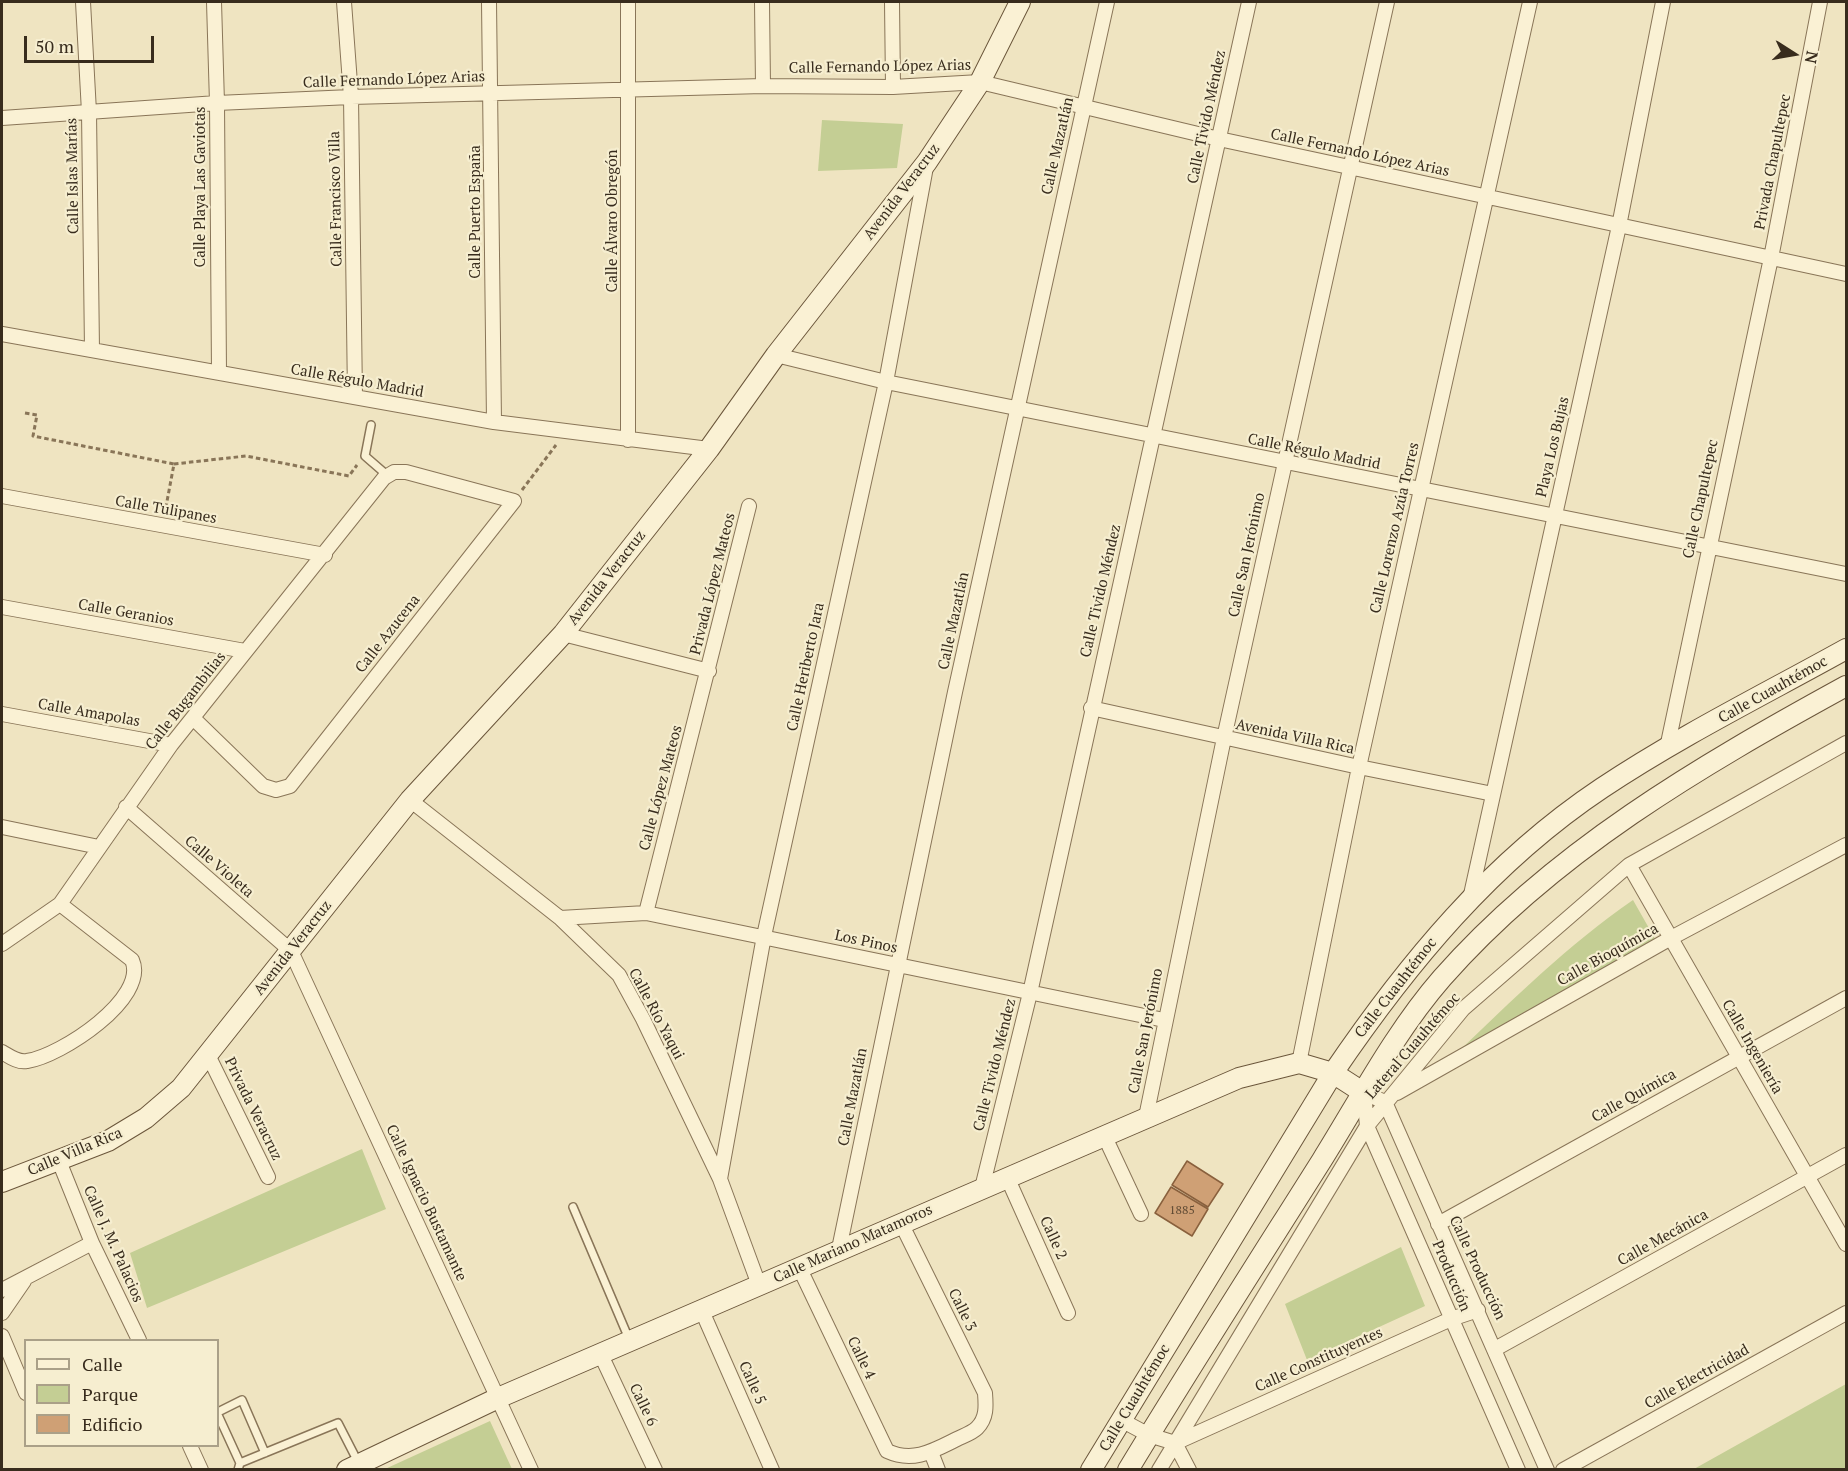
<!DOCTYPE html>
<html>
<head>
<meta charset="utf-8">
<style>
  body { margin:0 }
  #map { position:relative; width:1848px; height:1471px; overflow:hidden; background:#efe4c1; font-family:"PT Serif",serif }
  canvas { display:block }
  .frame { position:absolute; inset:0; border:3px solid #382c1d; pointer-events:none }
  .legend { position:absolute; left:24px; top:1339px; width:195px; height:108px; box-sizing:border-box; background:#f6eed0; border:2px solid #aaa088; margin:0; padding:8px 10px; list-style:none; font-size:18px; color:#382c1d }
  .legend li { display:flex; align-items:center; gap:12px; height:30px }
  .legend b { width:30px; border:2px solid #aaa088 }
  .north { position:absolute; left:1764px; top:24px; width:60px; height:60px; -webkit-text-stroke:4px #f6eed0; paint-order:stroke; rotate:101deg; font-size:16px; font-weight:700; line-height:24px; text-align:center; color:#382c1d }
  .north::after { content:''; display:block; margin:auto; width:21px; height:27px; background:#382c1d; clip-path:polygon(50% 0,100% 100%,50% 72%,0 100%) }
  .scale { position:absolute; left:24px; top:36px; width:130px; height:27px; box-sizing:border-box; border:3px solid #382c1d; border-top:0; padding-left:8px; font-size:18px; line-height:21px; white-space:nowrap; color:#382c1d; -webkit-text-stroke:4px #f6eed0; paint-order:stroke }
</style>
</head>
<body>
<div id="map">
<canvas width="1848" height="1471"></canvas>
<div class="frame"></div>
<ul class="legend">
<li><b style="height:8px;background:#faf1d4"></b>Calle</li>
<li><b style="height:16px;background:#c4ce94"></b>Parque</li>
<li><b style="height:16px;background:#cfa075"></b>Edificio</li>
</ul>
<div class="north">N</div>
<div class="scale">50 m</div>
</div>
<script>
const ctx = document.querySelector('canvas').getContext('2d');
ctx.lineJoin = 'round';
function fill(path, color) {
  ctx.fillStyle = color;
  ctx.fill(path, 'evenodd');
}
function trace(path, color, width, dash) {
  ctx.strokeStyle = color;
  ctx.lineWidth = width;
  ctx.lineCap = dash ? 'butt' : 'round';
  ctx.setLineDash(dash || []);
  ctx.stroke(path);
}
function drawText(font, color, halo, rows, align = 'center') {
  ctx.font = font + ' "PT Serif",serif';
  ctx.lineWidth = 4.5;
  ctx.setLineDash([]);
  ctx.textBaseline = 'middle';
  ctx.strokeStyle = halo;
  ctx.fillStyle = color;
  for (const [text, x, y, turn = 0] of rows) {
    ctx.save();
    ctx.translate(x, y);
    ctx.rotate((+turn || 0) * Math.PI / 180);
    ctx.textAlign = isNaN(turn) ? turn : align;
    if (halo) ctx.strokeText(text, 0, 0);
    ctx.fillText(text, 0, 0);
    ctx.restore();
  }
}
fill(new Path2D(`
  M822,120L903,124L897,168L818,171Z
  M1633,900L1658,944L1455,1055C1512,1000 1568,945 1633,900Z
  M362,1149L386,1209L147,1308L130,1253Z
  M1401,1247L1425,1306L1307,1360L1285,1304Z
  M1846,1384V1469H1694Z
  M490,1421L512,1469H385Z`), '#c4ce94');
const building = new Path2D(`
  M1187,1161L1223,1184L1208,1207L1172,1185Z
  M1171,1187L1208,1209L1192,1236L1155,1213Z`);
fill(building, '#cfa075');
trace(building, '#89603d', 1.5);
const lane = new Path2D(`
  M371,425L365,456L388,476
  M573,1207L629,1339
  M218,1412L242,1400L265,1453
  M218,1415L240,1463
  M238,1470L240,1463L338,1423L358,1462`);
const street = new Path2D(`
  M83,2L89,112L92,350
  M214,2L217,103L219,373
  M344,2L351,97L355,397
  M489,2L494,422
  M628,2V440
  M762,2L763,86
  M892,2L893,87
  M2,118L217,103L351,97L763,86L893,87L980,82L1219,139L1846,274
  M2,334L494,422L709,449
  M776,355L886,382L1846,574
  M2,496L325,555
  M2,607L245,651
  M563,634L709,671
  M1091,708L1359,767L1493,794
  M2,714L171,745
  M1667,748L1771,258L1820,2
  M410,800L560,918L619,975L643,1019L720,1179L759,1285
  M126,807L291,951L531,1470
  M2,827L99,847
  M1629,865L1846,1244
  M1470,899L1619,226L1663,2
  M646,913L749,506
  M560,918L646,913L1164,1020
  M2,944L60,904L171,745L384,478L394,472H406L514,501L290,786L276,790L263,786L193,718
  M2,1052C9,1056 18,1063 27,1061C61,1056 149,998 132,960L60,904
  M208,1055L268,1177
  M1299,1063L1359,767L1530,2
  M1397,1093L1671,938L1846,845
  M1146,1117L1224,738L1387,2
  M1104,1135L1141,1214
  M59,1161L92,1243L139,1340
  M1007,1177L1068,1313
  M720,1179L764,936L886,382L926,167
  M982,1188L1030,993L1249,2
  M1438,1224L1846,998
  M839,1249L955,692L1107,2
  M799,1267L887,1451C913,1463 933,1451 957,1439C963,1436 972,1433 977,1428C987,1418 986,1406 985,1393L901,1223
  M2,1290L92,1243
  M702,1311L772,1470
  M2,1313L24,1281
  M2,1336L26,1393
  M1495,1349L1846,1155
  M601,1355L655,1470
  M1121,1420L1149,1435L1175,1443L1189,1470
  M1175,1443L1451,1319L1478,1310
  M190,1446L201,1470
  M931,1452L938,1470
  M1159,1470L1367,1126L1463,1009L1629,865L1846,743
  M1518,1470L1367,1126L1364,1093L1385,1102L1547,1470
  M1563,1470L1846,1313`);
const secondary = new Path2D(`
  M2,1182L108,1141L146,1118L181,1088L410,800L563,634L709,449L776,355L927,162L980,82L1020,2
  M347,1470L498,1398L1239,1078L1299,1063L1333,1073L1364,1093
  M1091,1470L1333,1073C1407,964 1491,862 1602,788C1680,736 1765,694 1846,649
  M1128,1470C1191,1366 1257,1263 1322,1160C1360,1099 1395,1032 1442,978C1554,851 1700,766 1846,686`);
trace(lane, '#897558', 10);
trace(street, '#897558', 16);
trace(secondary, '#6b563b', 22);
trace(new Path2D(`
  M25,413L37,415L33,436L174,464L165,512
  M174,464L246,456L349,476L357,465
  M522,490L556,445`), '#897558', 3, [4.5, 3]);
trace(lane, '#faf1d4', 7);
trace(street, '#faf1d4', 14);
trace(secondary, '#faf1d4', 20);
drawText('12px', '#5e4933', null, [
  ["1885",1182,1211]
]);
drawText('15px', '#382c1d', '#f6eed0', [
  ["Calle Fernando López Arias",880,67,-1],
  ["Calle Fernando López Arias",394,80,-2],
  ["Calle Tivido Méndez",1207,117,-78],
  ["Calle Mazatlán",1058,146,-77],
  ["Calle Fernando López Arias",1360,153,12],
  ["Privada Chapultepec",1773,162,-79],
  ["Calle Islas Marías",73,176,-91],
  ["Calle Playa Las Gaviotas",201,187,-90],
  ["Avenida Veracruz",902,192,-53],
  ["Calle Francisco Villa",336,199,-91],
  ["Calle Puerto España",476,212,-90],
  ["Calle Álvaro Obregón",613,221,-90],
  ["Calle Régulo Madrid",357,381,10],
  ["Playa Los Bujas",1553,447,-77],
  ["Calle Régulo Madrid",1314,452,11],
  ["Calle Chapultepec",1701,499,-78],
  ["Calle Tulipanes",166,510,10],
  ["Calle Lorenzo Azúa Torres",1395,528,-77],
  ["Calle San Jerónimo",1247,555,-78],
  ["Avenida Veracruz",607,578,-52],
  ["Privada López Mateos",713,584,-76],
  ["Calle Tivido Méndez",1101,591,-77],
  ["Calle Geranios",126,613,10],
  ["Calle Mazatlán",954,621,-78],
  ["Calle Azucena",388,634,-52],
  ["Calle Heriberto Jara",806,667,-78],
  ["Calle Cuauhtémoc",1773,690,-29],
  ["Calle Bugambilias",186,701,-52],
  ["Calle Amapolas",89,713,10],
  ["Avenida Villa Rica",1295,737,12],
  ["Calle López Mateos",661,788,-75],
  ["Calle Violeta",219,867,41],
  ["Los Pinos",866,942,12],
  ["Avenida Veracruz",293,948,-52],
  ["Calle Bioquímica",1608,955,-29],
  ["Calle Cuauhtémoc",1396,988,-52],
  ["Calle Río Yaqui",656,1014,62],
  ["Calle San Jerónimo",1146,1031,-79],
  ["Lateral Cuauhtémoc",1413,1046,-49],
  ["Calle Ingeniería",1752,1047,60],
  ["Calle Tivido Méndez",995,1065,-76],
  ["Calle Química",1634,1096,-29],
  ["Calle Mazatlán",853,1097,-79],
  ["Privada Veracruz",253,1109,64],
  ["Calle Villa Rica",75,1152,-23],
  ["Calle Ignacio Bustamante",426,1203,65],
  ["Calle 2",1053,1238,66],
  ["Calle Mecánica",1663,1238,-29],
  ["Calle J. M. Palacios",113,1244,66],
  ["Calle Mariano Matamoros",853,1244,-24],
  ["Calle Producción",1477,1268,65],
  ["Producción",1451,1276,67],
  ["Calle 3",962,1310,64],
  ["Calle 4",861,1358,64],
  ["Calle Constituyentes",1319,1360,-24],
  ["Calle Electricidad",1697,1377,-29],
  ["Calle 5",752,1383,66],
  ["Calle Cuauhtémoc",1135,1398,-59],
  ["Calle 6",643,1405,64]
]);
</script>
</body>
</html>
